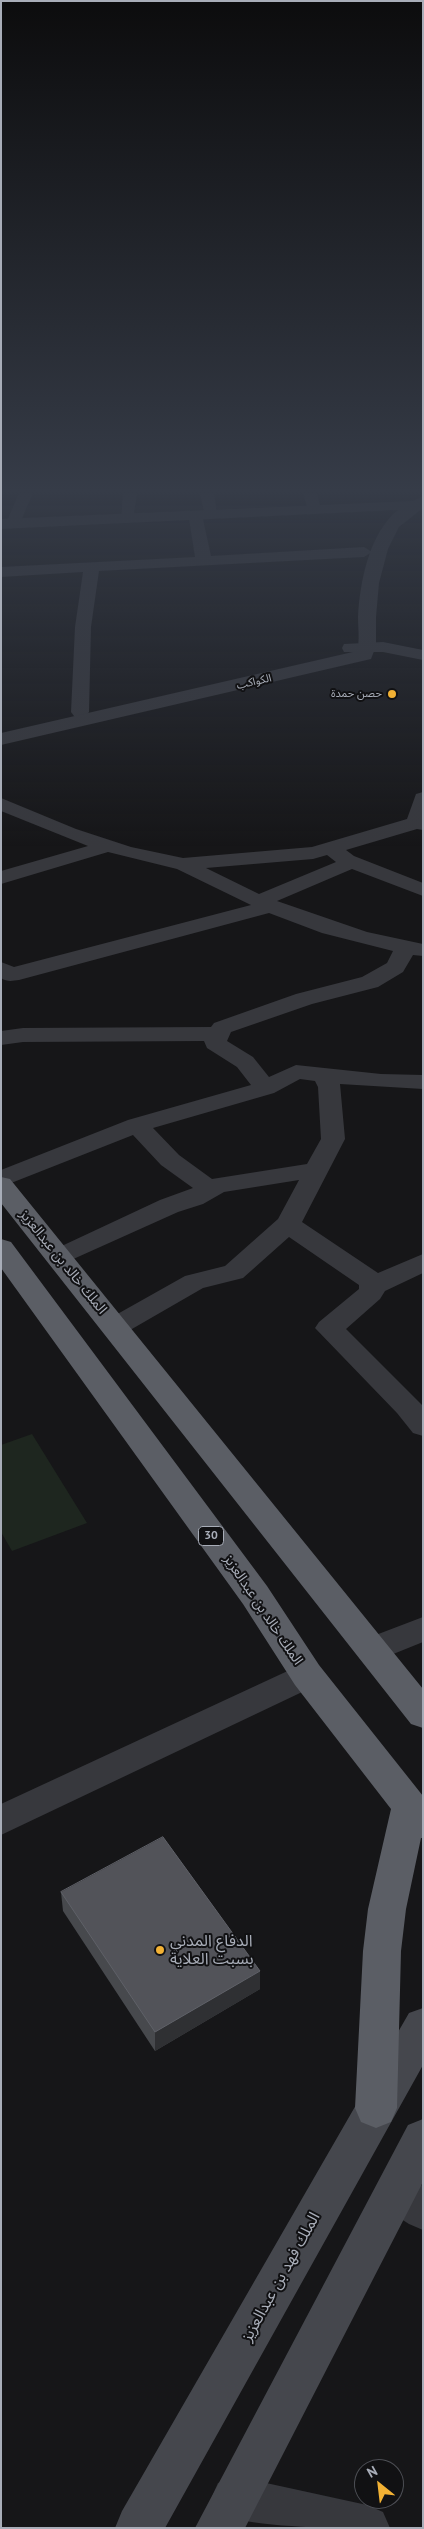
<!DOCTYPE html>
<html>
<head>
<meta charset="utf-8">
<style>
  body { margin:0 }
  #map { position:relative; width:424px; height:2529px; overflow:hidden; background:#161618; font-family:"PT Sans",sans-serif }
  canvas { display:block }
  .frame { position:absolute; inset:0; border:2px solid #a8adb8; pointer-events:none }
  .north { position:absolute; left:354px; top:2459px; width:50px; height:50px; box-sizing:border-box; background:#111113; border:1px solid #4d4f55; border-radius:50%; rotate:331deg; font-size:14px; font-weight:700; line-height:20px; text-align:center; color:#a8adb8 }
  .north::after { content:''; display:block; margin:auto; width:18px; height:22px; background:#f2b134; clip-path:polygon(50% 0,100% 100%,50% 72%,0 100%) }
</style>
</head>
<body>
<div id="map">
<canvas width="424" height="2529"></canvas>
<div class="frame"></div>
<div class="north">N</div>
</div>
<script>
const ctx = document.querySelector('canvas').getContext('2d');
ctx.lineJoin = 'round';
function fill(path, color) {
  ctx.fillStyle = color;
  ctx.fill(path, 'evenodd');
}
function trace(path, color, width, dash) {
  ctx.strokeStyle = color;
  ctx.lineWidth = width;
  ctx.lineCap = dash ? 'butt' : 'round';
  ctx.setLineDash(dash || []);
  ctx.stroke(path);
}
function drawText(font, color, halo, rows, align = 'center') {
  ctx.font = font + ' "PT Sans","Noto Sans Arabic",sans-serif';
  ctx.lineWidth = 4;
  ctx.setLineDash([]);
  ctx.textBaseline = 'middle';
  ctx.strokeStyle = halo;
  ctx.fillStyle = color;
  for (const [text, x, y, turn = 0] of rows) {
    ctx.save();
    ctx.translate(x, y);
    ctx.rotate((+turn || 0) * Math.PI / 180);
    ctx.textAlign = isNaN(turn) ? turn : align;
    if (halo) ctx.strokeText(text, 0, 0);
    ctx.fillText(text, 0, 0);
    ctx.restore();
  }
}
fill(new Path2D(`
  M32,1434L87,1523L12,1551L1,1532V1445Z`), '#1e261f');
fill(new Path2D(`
  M19,493H33L20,523L13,527L6,523Z
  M123,493H137L133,521L128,522L121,518Z
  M200,493H214L217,514L215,517H205Z
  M303,493H317L321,510L319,513H309Z
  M196,515L203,519L211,556L364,547L372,552L364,557L99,571L91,627L89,712L86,716H74L71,712L75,627L83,572L1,577V567L195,557L189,519Z
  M383,642L423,650V660L383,652H344L342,648L344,644Z
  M423,792V830L417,829L346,850L354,856L423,883V896L352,869L277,901L367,932L423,944V956L413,955L403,972L378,987L312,1004L231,1032L227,1041L253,1057L269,1077L296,1065L381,1074L423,1075V1089L340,1084L345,1139L302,1222L378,1273L423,1254V1273L385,1291L380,1299L346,1329L423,1406V1436L413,1433L397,1413L315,1328L319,1322L359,1289V1285L289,1237L243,1278L203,1288L125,1333L115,1336L105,1333L101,1327L105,1321L185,1276L225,1266L278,1219L299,1180L224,1192L203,1204L178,1212L60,1265L51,1263L47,1257L51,1251L160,1200L193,1188L161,1165L133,1135L1,1187V1170L128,1120L251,1085L237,1067L207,1048L204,1041L23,1042L1,1045V1031L23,1028L211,1027L214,1023L296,994L362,977L387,963L393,951L322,933L269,913L19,980C12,981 7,982 1,978V962L14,967L251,905L177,869L108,852L1,884V871L88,846L1,811V798L76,829L131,847L183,858L312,847L407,819L416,794ZM327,855L336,862L259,894L206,868L313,859ZM300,1079L315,1081L318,1087L321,1139L307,1164L212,1179L179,1155L153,1128L274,1093Z
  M423,1617V1642L371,1663L360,1659L355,1650L360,1641Z
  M307,1662L319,1666L323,1675L319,1684L1,1835V1804Z
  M395,2172L423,2186V2230L409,2224L381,2206L375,2192L381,2178Z
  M234,2476L367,2505L383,2512L390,2528C335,2528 269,2529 218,2515L211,2499L218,2483Z`), '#37383d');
fill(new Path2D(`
  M423,496V508L399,527L388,549L379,583L376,617V646L371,659L1,745V733L357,651C360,640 358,629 358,617C360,582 369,533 398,510L1,529V519L413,501Z`), '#37383d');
fill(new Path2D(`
  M423,2008V2065L165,2528H115L122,2511L409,2013Z
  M423,2119V2182L245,2528H195L408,2125Z`), '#45474d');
fill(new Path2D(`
  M1,1177L10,1179L423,1689V1728L411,1724L1,1203Z
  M1,1239L11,1242L267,1586L319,1665L423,1796V1838H421L406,1909L401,1951L397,2108L391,2122L376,2128L361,2122L355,2108L363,1951L368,1909L391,1809L295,1685L243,1604L1,1268Z`), '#5b5e65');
fill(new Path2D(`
  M61,1892L260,1989L155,2051L63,1911Z`), '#47494d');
fill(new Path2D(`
  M260,1971V1989L155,2051V2032Z`), '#2f3033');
const building = new Path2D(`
  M163,1837L260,1971L155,2032L61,1892Z`);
fill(building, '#525359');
trace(building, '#5f6168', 1);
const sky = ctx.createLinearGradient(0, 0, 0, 847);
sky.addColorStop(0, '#0c0c0d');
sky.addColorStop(0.58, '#363c48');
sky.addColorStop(1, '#363c4800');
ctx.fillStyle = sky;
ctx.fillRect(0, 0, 424, 847);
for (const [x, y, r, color] of [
  [392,694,5,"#f2b134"],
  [160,1950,5,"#f2b134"]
]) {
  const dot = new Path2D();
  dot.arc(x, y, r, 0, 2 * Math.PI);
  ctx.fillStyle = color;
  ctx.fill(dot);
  trace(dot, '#111113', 2);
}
drawText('11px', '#a8adb8', '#111113', [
  ["الكواكب",254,682,-13]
]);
drawText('11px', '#a8adb8', '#111113', [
  ["حصن حمدة",382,694]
], 'right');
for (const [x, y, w] of [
  [211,1536,25]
]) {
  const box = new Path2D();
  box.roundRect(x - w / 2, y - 9.5, w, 19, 4);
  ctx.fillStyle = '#111113';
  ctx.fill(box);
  trace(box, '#a8adb8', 1);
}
drawText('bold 12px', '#a8adb8', null, [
  ["30",211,1536]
]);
drawText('14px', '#a8adb8', '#111113', [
  ["الملك خالد بن عبدالعزيز",63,1262,51],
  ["الملك خالد بن عبدالعزيز",263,1610,56]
]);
drawText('16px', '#a8adb8', '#111113', [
  ["الدفاع المدني",170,1941],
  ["بسبت العلاية",170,1959]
], 'left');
drawText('16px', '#a8adb8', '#111113', [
  ["الملك فهد بن عبدالعزيز",281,2277,-61]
]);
</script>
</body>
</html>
